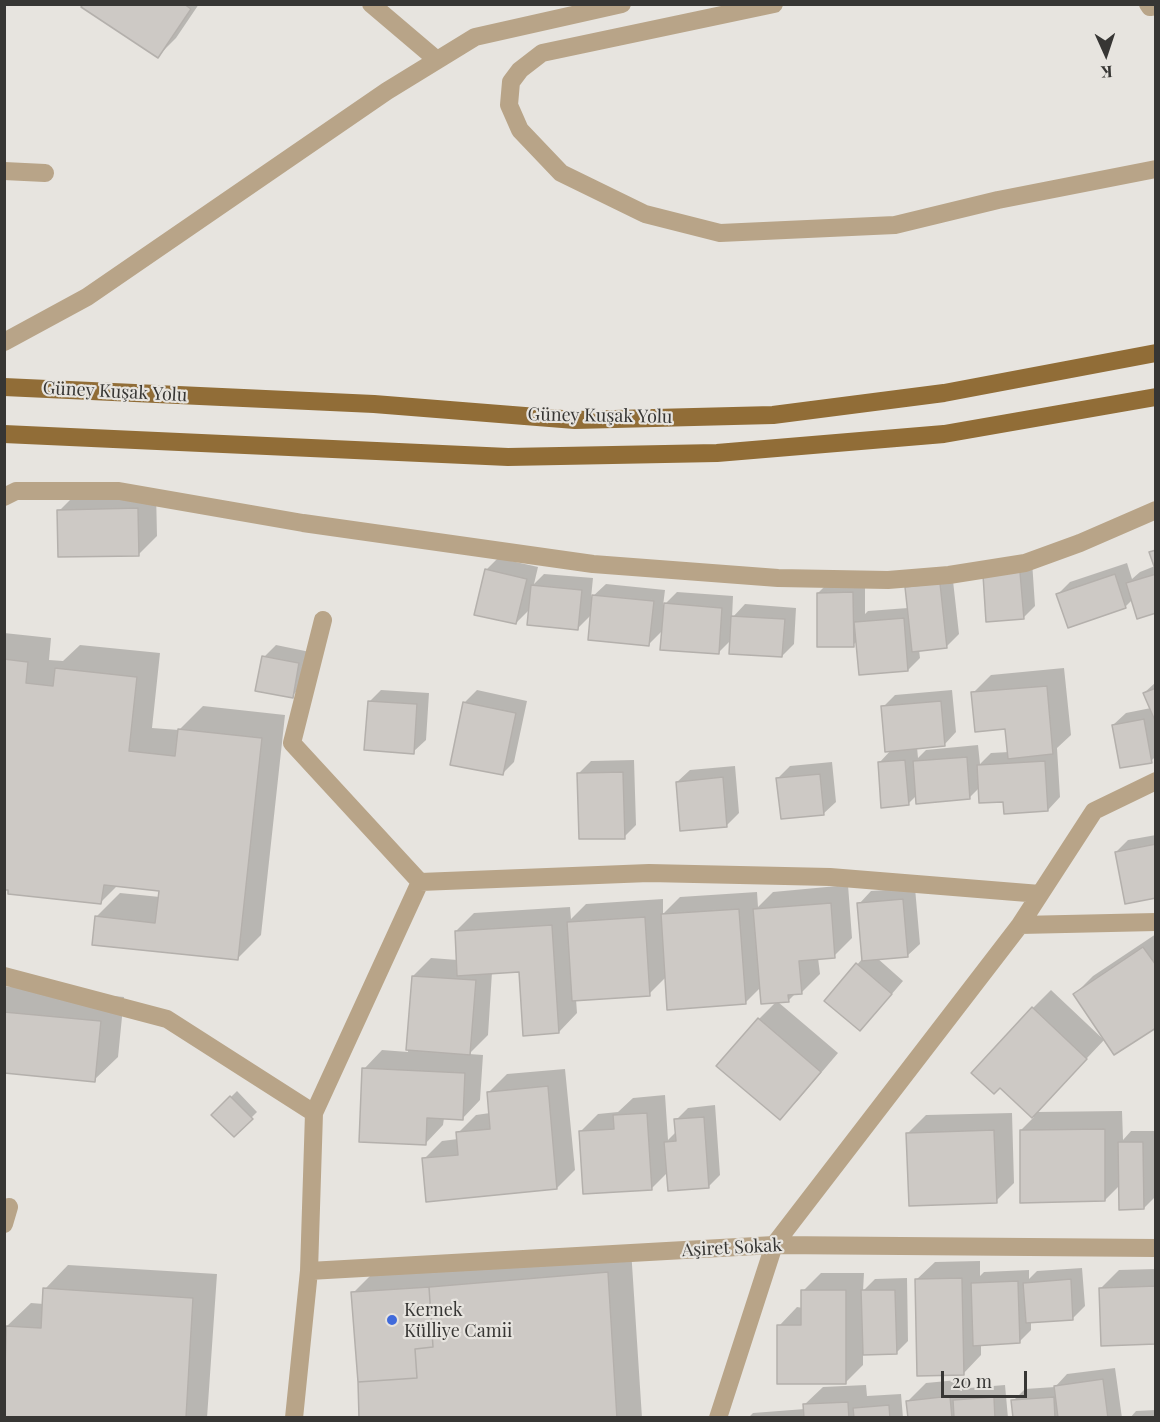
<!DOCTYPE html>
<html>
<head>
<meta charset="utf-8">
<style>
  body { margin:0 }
  #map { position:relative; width:1160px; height:1422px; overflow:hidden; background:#e7e4df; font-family:"Playfair Display",serif }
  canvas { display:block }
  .frame { position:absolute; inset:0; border:6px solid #373634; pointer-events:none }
  .north { position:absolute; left:1076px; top:24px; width:60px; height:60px; -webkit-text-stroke:4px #e7e4df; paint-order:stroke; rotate:177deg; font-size:16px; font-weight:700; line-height:24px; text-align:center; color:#373634 }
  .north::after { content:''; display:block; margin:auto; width:21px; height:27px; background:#373634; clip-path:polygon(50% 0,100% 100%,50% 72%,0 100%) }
  .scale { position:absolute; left:941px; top:1371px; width:86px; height:27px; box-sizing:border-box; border:3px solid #373634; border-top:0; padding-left:8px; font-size:18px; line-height:21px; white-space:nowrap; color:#373634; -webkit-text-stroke:4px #e7e4df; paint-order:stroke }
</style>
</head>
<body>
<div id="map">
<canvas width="1160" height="1422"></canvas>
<div class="frame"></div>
<div class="north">K</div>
<div class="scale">20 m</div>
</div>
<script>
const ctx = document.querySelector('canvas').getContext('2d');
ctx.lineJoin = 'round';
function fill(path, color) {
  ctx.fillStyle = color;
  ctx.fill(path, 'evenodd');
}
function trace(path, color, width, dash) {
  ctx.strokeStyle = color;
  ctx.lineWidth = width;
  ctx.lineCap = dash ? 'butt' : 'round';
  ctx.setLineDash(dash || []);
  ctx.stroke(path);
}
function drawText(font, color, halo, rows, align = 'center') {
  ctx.font = font + ' "Playfair Display",serif';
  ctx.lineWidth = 4.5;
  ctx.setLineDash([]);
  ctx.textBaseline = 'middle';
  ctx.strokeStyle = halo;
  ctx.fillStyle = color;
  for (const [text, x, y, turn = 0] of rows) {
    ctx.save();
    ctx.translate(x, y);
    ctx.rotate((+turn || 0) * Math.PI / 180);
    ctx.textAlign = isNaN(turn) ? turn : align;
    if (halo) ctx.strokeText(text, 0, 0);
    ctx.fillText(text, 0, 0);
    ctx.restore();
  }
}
fill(new Path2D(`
  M84,4H199L176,38L158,56Z
  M156,491L157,536L139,554L59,511L77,493Z
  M1156,548V612L1133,599L1126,606L1069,626L1058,594L1070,582L1127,563L1132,579L1140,572L1155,566L1151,553Z
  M498,558L538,567L534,584L544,574L593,578L591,598L606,584L665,590L663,606L677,592L733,596L732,618L745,604L796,608L794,644L782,656L732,639L718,653L663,630L649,644L592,614L578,628L530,609L516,623L486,570Z
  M1032,561L1035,606L1023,618L997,563Z
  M952,572L959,634L947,646L919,650L920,658L908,670L857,641L853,645L818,593L830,581H865V614L868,611L908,608Z
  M4,633L51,638L49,660L63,661L80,645L160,653L152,728L179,730L203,706L285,715L261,935L237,959L96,917L120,893L160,897L161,889L118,885L101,902L4,889Z
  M276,645L310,652L304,684L292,696L264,657Z
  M1064,668L1071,735L1057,748L1060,797L1048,810L980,787L969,798L917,795L909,803L879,763L892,749L883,707L895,695L952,690L956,732L944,745L917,747L918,758L926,750L978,745L980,764L991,753L1009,752L1007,728L973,693L991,675Z
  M1156,682V756L1151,761L1113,725L1126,713L1151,708L1144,693Z
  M381,690L429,693L426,740L413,752L369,702Z
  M477,690L527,701L514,762L502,774L464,703Z
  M634,760L636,825L624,837L578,774L591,761Z
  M832,762L836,802L823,814L778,778L790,766Z
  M735,766L739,813L727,825L677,782L690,770Z
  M1156,835V896L1116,852L1128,840Z
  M848,885L852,938L834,956L818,958L820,974L801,993H796L788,1001L778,1002L838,1053L798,1100L780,1118L759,1019L776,1002L761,987L745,1003L666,977L649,994L576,999L577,1013L559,1032L520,970L492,972L488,1035L469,1054L483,1055L480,1100L462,1119L444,1118L443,1125L425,1144L364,1069L382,1050L408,1052L413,976L431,958L458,960L456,931L474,913L570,907L571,919L586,904L663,899V914L680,897L757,892L758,907L773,892Z
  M915,888L920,944L907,956L877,958L903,981L872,1017L826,1000L863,958L859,904L871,891Z
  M1156,934V1026L1105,1039L1036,1112L1122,1111L1123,1140L1131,1131H1154L1156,1196L1144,1208L1120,1185L1105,1200L1021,1130L1034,1117L1000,1086L1033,1008L1051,990L1104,1040L1075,994L1093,976Z
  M4,986L124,997L118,1057L94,1080L4,1072Z
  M565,1069L575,1170L557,1188L424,1159L442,1141L458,1139V1133L476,1115L490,1113L488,1093L507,1074Z
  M237,1091L257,1112L234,1135L213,1115Z
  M665,1095L668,1140L676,1132V1120L688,1108L715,1105L720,1175L708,1187L668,1172L652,1188L580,1132L598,1114L618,1112L633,1098Z
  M1012,1113L1014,1183L996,1201L908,1133L926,1115Z
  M631,1249L642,1418H360L353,1293L377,1269Z
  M980,1261V1276L984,1272L1029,1270V1279L1037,1271L1082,1268L1085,1306L1073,1318L1031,1321V1330L1019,1342L981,1344V1355L963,1374L916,1280L935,1262Z
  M68,1265L217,1274L207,1418H4V1365L7,1326L31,1303L44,1304L45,1289Z
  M1156,1269V1343L1101,1288L1119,1270Z
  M821,1273H864L863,1291L875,1279L907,1278L908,1341L896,1353L863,1354V1365L845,1383L779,1326L797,1307L803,1308V1291Z
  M1115,1368L1122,1418H1014L1013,1401L1025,1389L1055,1387L1067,1374Z
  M968,1379L969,1388L1005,1385L1008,1418H910L908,1401L926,1383Z
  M866,1385L867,1396L901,1394L903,1418H748L753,1413L805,1409L804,1405L823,1387Z
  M1156,1410V1418H1130L1136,1411Z`), '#0003');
const building = new Path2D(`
  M83,4H184L191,9L158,58L81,7Z
  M138,508L139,556L58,557L57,510Z
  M1156,550V572L1149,552Z
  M485,569L527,579L516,624L474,615Z
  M1020,572L1024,619L986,622L983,575Z
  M1115,574L1126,608L1068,628L1056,594Z
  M1156,574V613L1137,619L1126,583Z
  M940,583L947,648L912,652L905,587Z
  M531,585L582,590L578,630L527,625Z
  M853,592L854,647H817V593Z
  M592,595L654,601L649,646L588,640Z
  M664,603L722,608L719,654L660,650Z
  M731,616L785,619L782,657L729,654Z
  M904,618L908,671L859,675L854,622Z
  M262,656L299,663L293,698L255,691Z
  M4,659L28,662L26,683L53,686L55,668L137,677L129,751L175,756L178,729L262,738L238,960L92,945L95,916L155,923L159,891L104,885L101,904L8,894V890H4Z
  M1047,686L1053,754L1008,759L1005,729L975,732L971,692Z
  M1156,688V723L1143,693Z
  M368,701L417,704L414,754L364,750Z
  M941,701L945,746L885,752L881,706Z
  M463,702L516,713L503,775L450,765Z
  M1144,719L1152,763L1120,768L1112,725Z
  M967,757L970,799L916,804L913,761Z
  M905,760L909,805L881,808L878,762Z
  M1045,761L1048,811L1004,814L1003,802L979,803L977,765Z
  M623,772L625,839H579L577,773Z
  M820,774L824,815L781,819L776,778Z
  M723,777L727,827L680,831L676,782Z
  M1156,844V898L1125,904L1115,852Z
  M903,899L908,957L862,961L857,903Z
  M831,903L835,958L799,961L802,994L788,995L789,1002L761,1004L753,909Z
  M739,909L746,1004L667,1010L661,914Z
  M645,917L650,996L572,1001L567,922Z
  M552,925L559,1033L523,1036L519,972L457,976L455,931Z
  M1143,947L1156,965V1028L1114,1055L1073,994Z
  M856,963L892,994L860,1031L824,1001Z
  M412,976L476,980L470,1055L406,1050Z
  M1032,1007L1087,1059L1032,1118L1000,1088L994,1094L971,1073Z
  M4,1012L101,1021L95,1082L4,1073Z
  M758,1018L821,1072L780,1120L716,1066Z
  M362,1068L465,1073L463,1120L427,1118L426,1145L359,1142Z
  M548,1086L557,1189L426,1202L422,1158L458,1155L456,1132L490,1129L487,1092Z
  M230,1096L253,1119L234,1137L211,1115Z
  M647,1113L652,1190L583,1194L579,1131L614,1129L613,1115Z
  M704,1117L709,1188L668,1191L664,1142L676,1141L674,1119Z
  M1105,1129V1201L1020,1203V1130Z
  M994,1130L997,1203L909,1206L906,1133Z
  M1118,1142H1143L1144,1209L1119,1210Z
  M608,1272L617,1418H359L358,1382L417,1378L415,1349L433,1347L429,1287Z
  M962,1278L964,1375L917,1376L915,1279Z
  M1071,1279L1073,1320L1026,1323L1023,1283Z
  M1018,1281L1020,1343L973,1346L971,1283Z
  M1156,1286V1344L1101,1346L1099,1288Z
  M429,1287L433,1347L415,1349L417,1378L358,1382L351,1292Z
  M43,1288L193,1298L186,1418H4L6,1326L41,1328Z
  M801,1290H846V1384H777V1325H801Z
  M861,1290H895L897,1354L863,1355Z
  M1103,1379L1108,1418H1058L1054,1386Z
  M950,1396L952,1418H908L906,1401Z
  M994,1397L995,1418H954L953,1400Z
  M1054,1397L1055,1418H1013L1011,1400Z
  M848,1402L849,1418H804L803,1404Z
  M889,1405L890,1418H854L853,1408Z`);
fill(building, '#cdc9c5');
trace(building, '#b4b0ac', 1.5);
trace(new Path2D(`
  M371,4L437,60
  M774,4L542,53L520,70L511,82L509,105L520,130L561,173L645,214L720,233L895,225L998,200L1156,169
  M1148,4L1150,7L1156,6
  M4,171L45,173
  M4,342L87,297L387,91L475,37L622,4
  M4,497L16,491H119L303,523L593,564L778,578L888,580L949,575L1025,563L1080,543L1156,510
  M323,620L292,743L420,882L649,873L830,877L1040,894
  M1020,925L1094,811L1156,781
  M4,976L167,1019L314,1113
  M4,1224L9,1207
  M309,1271L774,1245L1156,1248
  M294,1418L309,1271L314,1113L420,882
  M718,1418L774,1245L1020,925L1156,922`), '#b8a488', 18);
trace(new Path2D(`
  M4,387L374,404L575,420L773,415L944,393L1156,353
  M4,434L508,457L717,453L944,434L1156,397`), '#916d37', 18);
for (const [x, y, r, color] of [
  [392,1320,6,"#406adb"]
]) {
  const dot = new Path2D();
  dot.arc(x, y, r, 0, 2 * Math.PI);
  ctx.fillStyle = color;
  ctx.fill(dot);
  trace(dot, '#e7e4df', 2);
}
drawText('18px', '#373634', '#e7e4df', [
  ["Güney Kuşak Yolu",115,392,3],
  ["Güney Kuşak Yolu",600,416,1],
  ["Aşiret Sokak",732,1248,-3]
]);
drawText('18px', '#373634', '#e7e4df', [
  ["Kernek",404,1310],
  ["Külliye Camii",404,1331]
], 'left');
</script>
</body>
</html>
